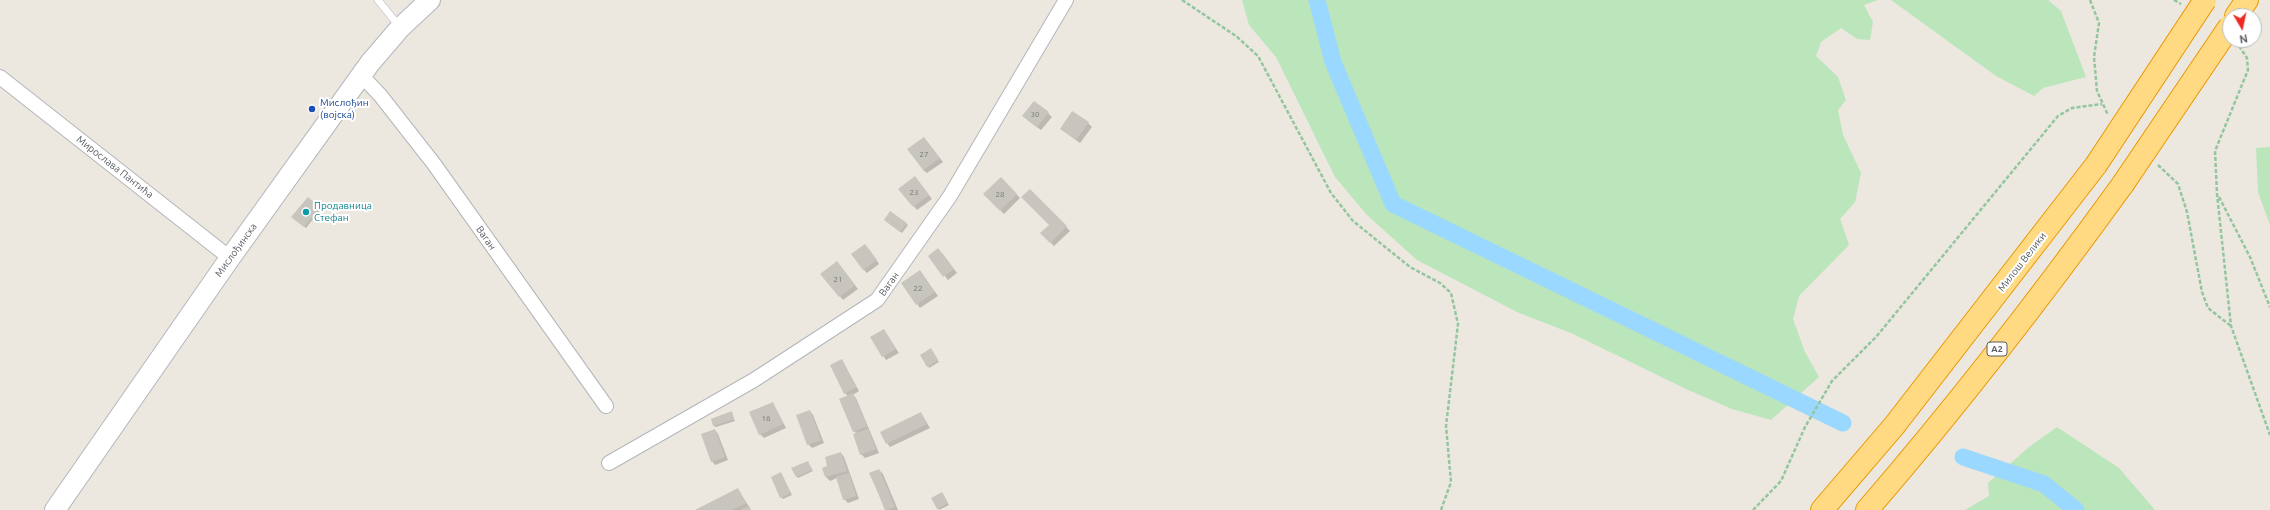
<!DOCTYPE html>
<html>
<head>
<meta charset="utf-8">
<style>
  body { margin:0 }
  #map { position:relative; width:2270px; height:510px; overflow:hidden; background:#ece8df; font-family:Ubuntu,sans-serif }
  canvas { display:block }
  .north { position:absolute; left:2222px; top:8px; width:40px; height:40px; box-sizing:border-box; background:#fff; border:1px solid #bcbec0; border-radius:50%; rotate:171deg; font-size:11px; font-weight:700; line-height:16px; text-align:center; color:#585c61 }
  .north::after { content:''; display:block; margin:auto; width:14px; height:18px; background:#ed2b24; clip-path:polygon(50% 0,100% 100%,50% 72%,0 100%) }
</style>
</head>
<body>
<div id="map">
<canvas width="2270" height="510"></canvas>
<div class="north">N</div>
</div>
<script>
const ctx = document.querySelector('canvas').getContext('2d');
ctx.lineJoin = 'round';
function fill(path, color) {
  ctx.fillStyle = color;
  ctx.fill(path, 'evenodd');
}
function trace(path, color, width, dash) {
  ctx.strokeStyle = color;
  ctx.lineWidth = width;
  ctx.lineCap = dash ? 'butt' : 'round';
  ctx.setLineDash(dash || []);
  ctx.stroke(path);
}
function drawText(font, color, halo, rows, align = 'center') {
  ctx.font = font + ' Ubuntu,sans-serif';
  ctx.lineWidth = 4;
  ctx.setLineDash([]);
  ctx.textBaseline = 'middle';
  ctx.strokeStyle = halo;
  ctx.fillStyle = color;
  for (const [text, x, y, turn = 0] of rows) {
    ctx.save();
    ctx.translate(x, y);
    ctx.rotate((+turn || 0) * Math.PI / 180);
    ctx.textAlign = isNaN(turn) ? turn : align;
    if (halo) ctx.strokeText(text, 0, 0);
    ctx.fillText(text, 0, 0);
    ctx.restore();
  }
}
fill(new Path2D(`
  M1242,0H1878L1864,5L1873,22L1870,40L1857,39L1841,28L1821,42L1816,56L1838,77L1846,100L1838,110L1843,135L1861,173L1855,202L1840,219L1849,245L1799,296L1793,319L1805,352L1819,377L1771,420L1732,409L1688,390L1571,333L1519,313L1417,260L1367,215L1335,177L1276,57L1249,25Z
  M1891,0H2048L2061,11L2086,77L2043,88L2034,96L1996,76Z
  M2270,147V225L2258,192L2256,148Z
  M2057,427L2119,468L2155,510H1965L1989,496L1988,483L2029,447Z`), '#bbe5ba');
fill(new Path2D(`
  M1048,113L1052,117L1041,130L1027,120Z
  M1088,123L1092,127L1080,143L1061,129Z
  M924,138L943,162L927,173L923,170Z
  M1001,178L1020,198L1004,214L985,194Z
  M918,181L932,199L917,210L900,189Z
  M1030,190L1070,231L1054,246L1041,233L1050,225Z
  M319,207L321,209L306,228L294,219Z
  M887,222L906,223L908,225L902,233Z
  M869,249L879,264L867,273L863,269Z
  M942,253L957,273L948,280L929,256Z
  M840,266L858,289L843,300L822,274Z
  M920,271L938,296L920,308L902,283Z
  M884,330L899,353L886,360L871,337Z
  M932,351L939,362L929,368L928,366Z
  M842,360L859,391L853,395L856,398L879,453L865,458L861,454L857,434L854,431L848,396L845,393Z
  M773,403L786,428L764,438L760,434Z
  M810,411L813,415L824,443L812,448L808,444Z
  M731,412L735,421L716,427L714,426L712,419Z
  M921,413L930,428L890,447L887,443Z
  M715,430L718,434L728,460L715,465L712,461Z
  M841,453L844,457L859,499L848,503L844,499L837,478L830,481L826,477L823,468L829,466Z
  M809,464L813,471L798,478L797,477Z
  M879,470L883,474L898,510H885L870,473Z
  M781,474L792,495L783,499L781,497Z
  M738,489L751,510H697Z
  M943,494L949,505L939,510L932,498Z`), '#0003');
trace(new Path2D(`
  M1317,0L1333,62L1393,204L1843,423
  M1963,457L2044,484L2076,510`), '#9bd8ff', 17);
fill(new Path2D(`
  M1034,101L1049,112L1037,127L1022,116Z
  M1072,111L1089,122L1076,140L1060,129Z
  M924,137L940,158L923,170L907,149Z
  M915,176L929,195L913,207L898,189Z
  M1001,177L1017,194L1000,211L983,194Z
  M1030,189L1067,226L1050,243L1040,233L1049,225L1021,197Z
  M308,197L320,207L304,227L291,217Z
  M890,211L907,223L900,232L884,220Z
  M865,244L877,260L863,270L851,254Z
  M938,248L954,269L943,277L928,256Z
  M837,261L855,285L839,297L820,274Z
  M920,270L935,292L916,305L901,283Z
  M884,329L896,349L882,357L870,337Z
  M931,348L938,360L927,367L920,355Z
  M842,359L856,387L844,394L830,365Z
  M853,393L867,426L853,432L839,399Z
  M773,402L783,424L759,435L749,412Z
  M810,410L821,440L807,445L796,415Z
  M732,411L734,419L713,426L711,419Z
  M921,412L927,424L886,444L880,432Z
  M715,429L725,457L711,462L701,434Z
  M868,429L876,449L860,455L853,434Z
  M841,452L847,471L825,477L822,468L827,466L825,457Z
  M808,461L812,470L796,477L791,468Z
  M879,469L895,507L886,510L869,473Z
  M781,472L791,493L780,498L771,477Z
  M849,473L856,496L843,500L836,477Z
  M738,488L746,503L732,510H695Z
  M942,492L948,503L937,509L931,498Z
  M749,506L750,510H740Z`), '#c8c5be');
const service = new Path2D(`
  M378,0L399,26`);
const minor = new Path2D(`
  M361,75L380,95L434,164L606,406
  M0,77L230,258
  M609,463L754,380L877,300L950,196L1066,0`);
const secondary = new Path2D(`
  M55,510L230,258L370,63L400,28L430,0`);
const motorway = new Path2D(`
  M2236,16L2247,0
  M1822,510L1894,426L2096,165
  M1867,510C1957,406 2042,296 2123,184`);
trace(service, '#b2b6ba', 8);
trace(minor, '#b2b6ba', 16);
trace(secondary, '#b3b7bd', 22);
trace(motorway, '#ea9700', 24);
trace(new Path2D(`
  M1182,0L1236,36L1258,56L1331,193L1353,221L1410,267L1440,283L1451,293L1458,324L1446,426L1451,482L1441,510
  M2090,0L2099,23L2094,57L2097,91L2108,115
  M2174,0L2181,4
  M2239,46L2247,58L2248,70L2215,151L2217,194L2231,326L2270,435
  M2158,165L2178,184L2187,212L2202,292L2208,308L2231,326
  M2219,197L2250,257L2270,307
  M1753,510L1781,481L1805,427L1832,381L1876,337L2058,116L2072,108L2102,104`), '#93c69f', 2.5, [4, 2]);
trace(service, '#fff', 7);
trace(minor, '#fff', 14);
trace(secondary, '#fff', 20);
trace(motorway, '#ffda82', 22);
const motorwayBridge = new Path2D(`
  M2096,165L2205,0
  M2123,184L2230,26`);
trace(motorwayBridge, '#ea9700', 24, []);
trace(motorwayBridge, '#ffda82', 22);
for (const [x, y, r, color] of [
  [312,109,4,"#1a4fb4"],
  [306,212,4,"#0f9aa8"]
]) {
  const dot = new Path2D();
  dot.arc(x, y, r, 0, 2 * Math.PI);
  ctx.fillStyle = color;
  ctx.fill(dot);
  trace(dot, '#fff', 1.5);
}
drawText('8px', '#747678', null, [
  ["30",1035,114],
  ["27",924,154],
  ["23",914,192],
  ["28",1000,194],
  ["21",838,279],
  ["22",918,288],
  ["16",766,418]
]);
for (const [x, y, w] of [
  [1997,349,20]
]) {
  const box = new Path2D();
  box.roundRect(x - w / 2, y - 7, w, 14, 3);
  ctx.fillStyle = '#fff';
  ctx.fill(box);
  trace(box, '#585c61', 1);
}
drawText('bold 9px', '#585c61', null, [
  ["A2",1997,349]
]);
drawText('10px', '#164399', '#fff', [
  ["Мислођин",320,103],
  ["(војска)",320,115]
], 'left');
drawText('10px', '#585c61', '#fff', [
  ["Мирослава Пантића",115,167,38],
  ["Ваган",486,238,55],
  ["Мислођинска",236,250,-54],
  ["Милош Велики",2022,262,-52],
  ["Ваган",889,284,-55]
]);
drawText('10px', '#0d838f', '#fff', [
  ["Продавница",314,206],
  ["Стефан",314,218]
], 'left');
</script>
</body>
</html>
